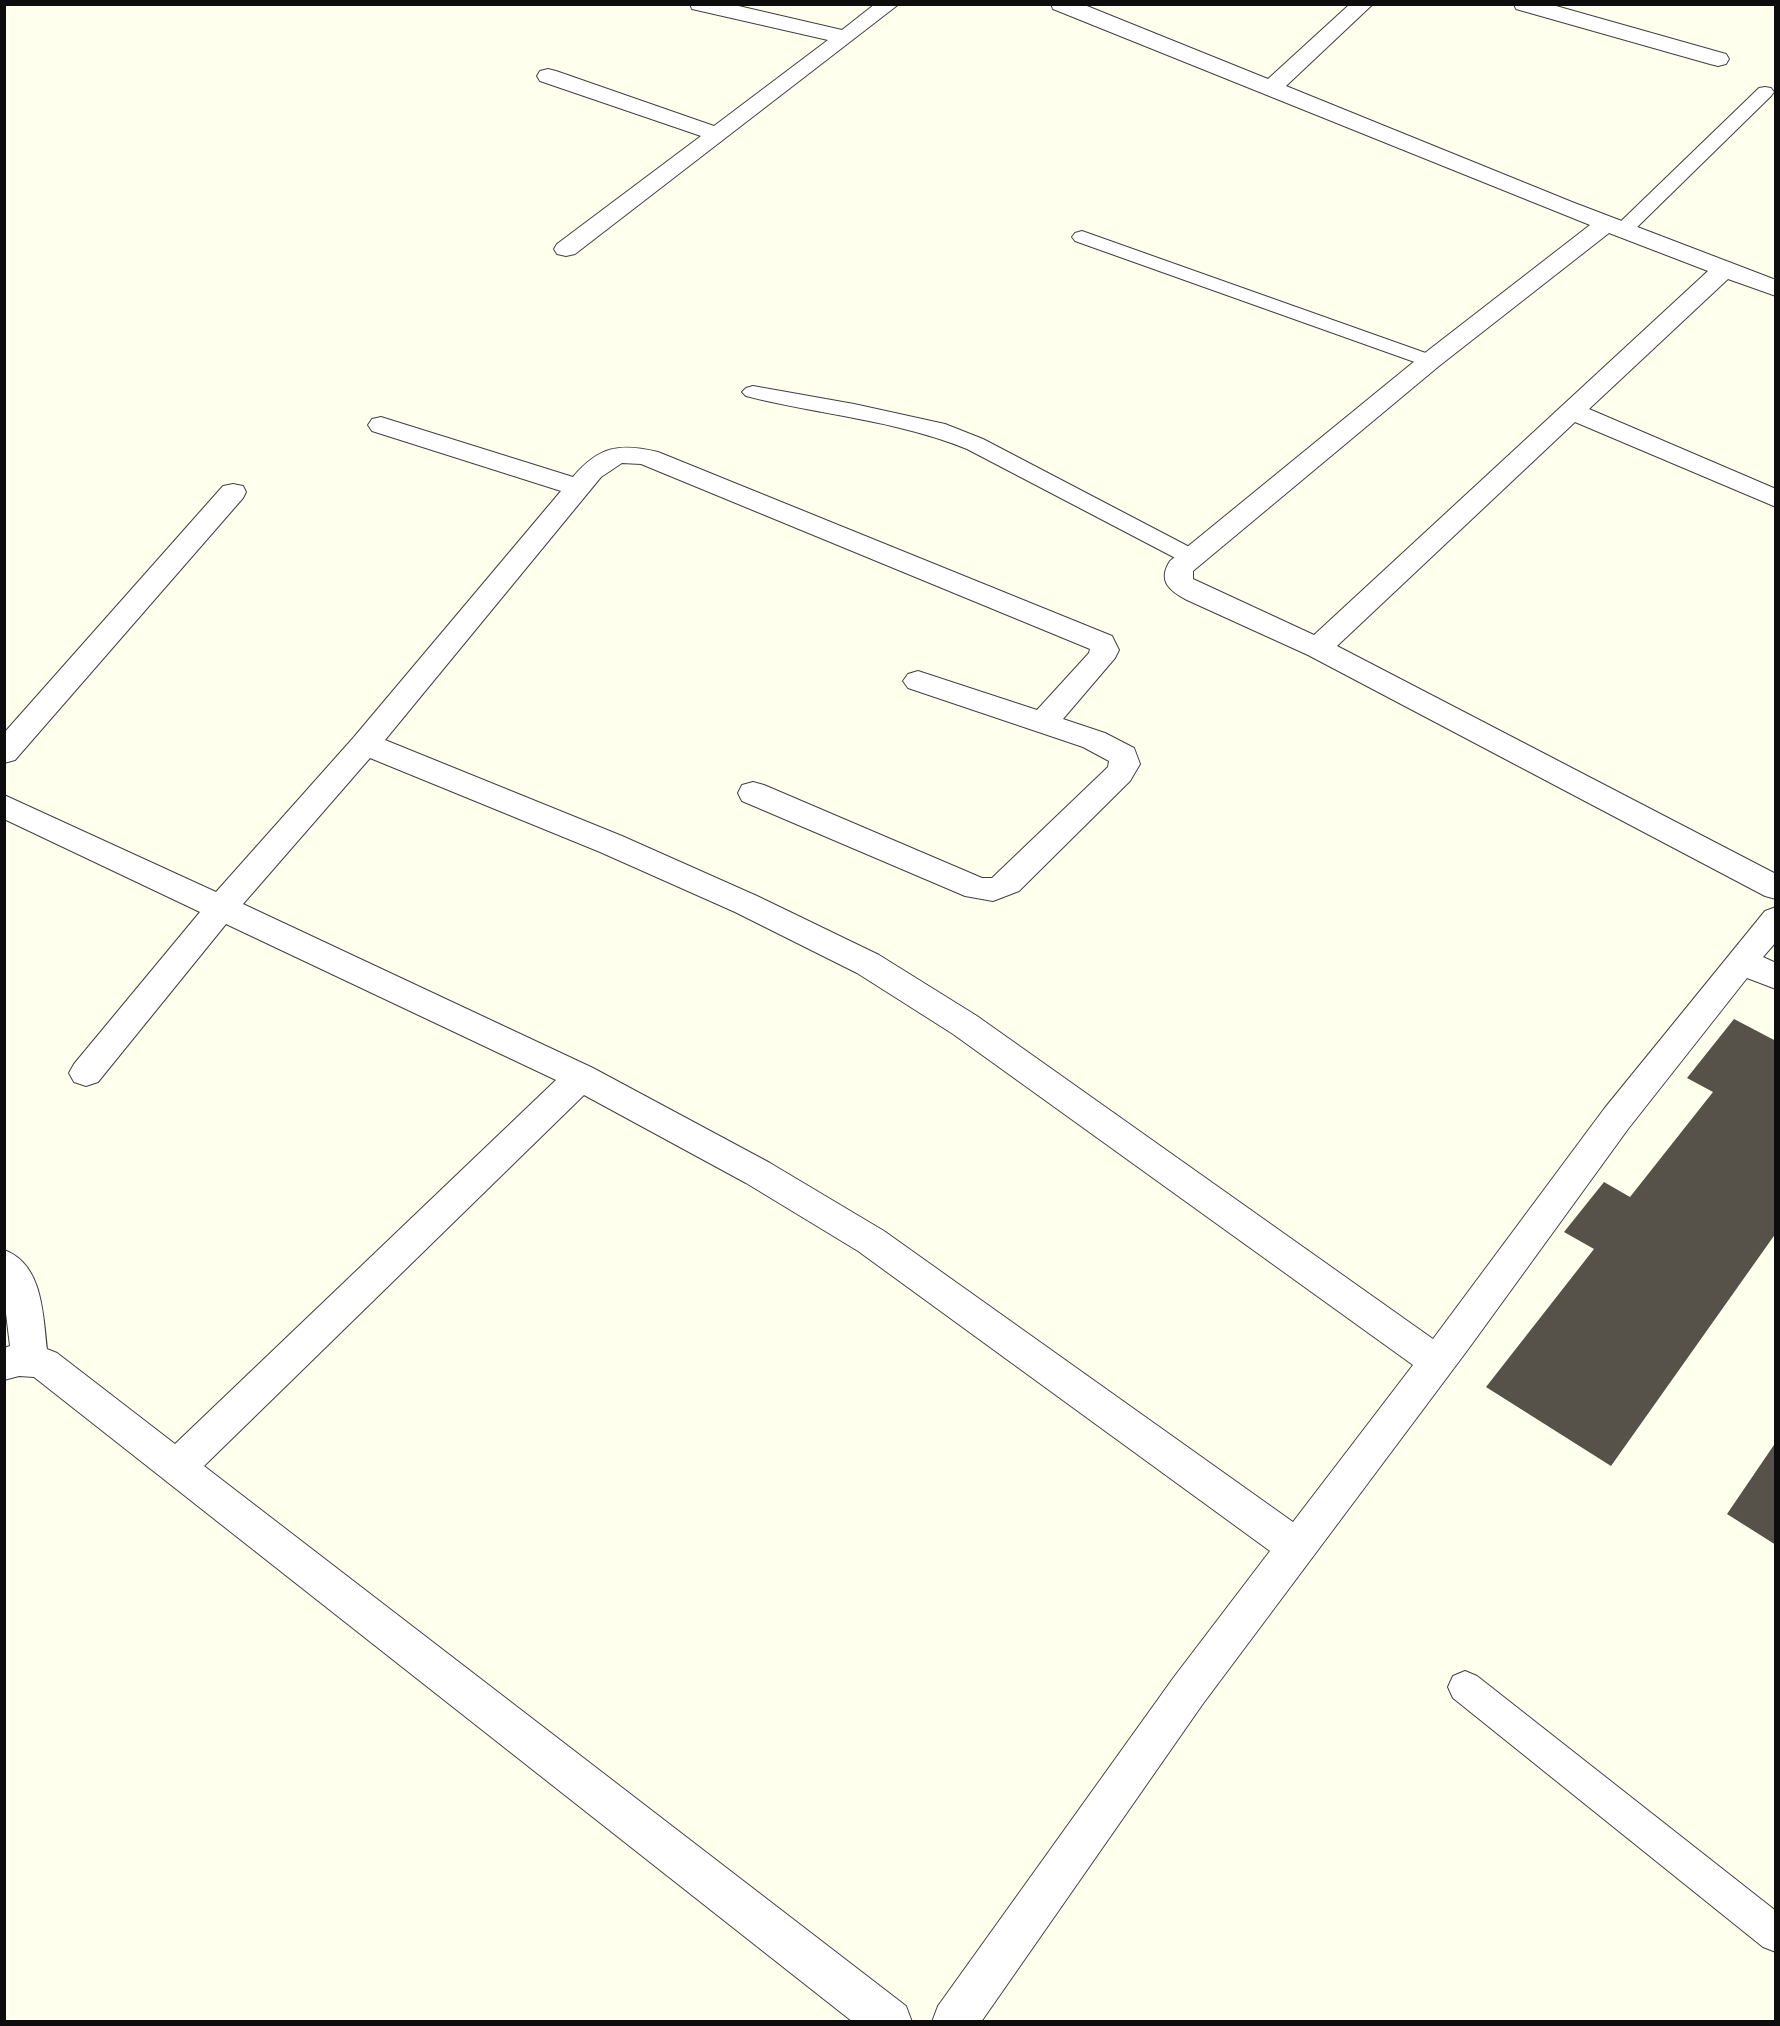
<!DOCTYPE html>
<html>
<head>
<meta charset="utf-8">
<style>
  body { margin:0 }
  #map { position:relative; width:1780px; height:2026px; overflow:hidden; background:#ffffed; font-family:Spectral,serif }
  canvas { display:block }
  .frame { position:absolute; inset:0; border:6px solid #0d0d0d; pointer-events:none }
</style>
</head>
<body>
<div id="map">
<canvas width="1780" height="2026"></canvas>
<div class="frame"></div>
</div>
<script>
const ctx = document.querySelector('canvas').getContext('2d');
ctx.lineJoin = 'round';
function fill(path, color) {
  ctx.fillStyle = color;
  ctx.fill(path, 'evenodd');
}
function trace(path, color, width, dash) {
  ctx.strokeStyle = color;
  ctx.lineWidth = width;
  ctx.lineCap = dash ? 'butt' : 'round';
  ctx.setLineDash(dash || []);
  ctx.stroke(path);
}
fill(new Path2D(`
  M1734,1019L1776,1041V1233L1611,1466L1486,1387L1594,1249L1564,1232L1604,1182L1630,1197L1713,1092L1687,1078Z
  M1776,1442V1545L1727,1514Z`), '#565149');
const lane = new Path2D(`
  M1765,87L1771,88L1774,92L1771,96L1630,234H1616L1613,230L1616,226L1759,88Z
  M1082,231L1437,357L1440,361L1437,365L1430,367L1423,365L1075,241L1072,237L1075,233Z
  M753,386L854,404L945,424L983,439L1199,552L1202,557L1199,562L1191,564L1183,562L967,449C896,420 820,415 746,396L742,392L746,388Z
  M1465,1671L1477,1676L1776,1911V1952L1763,1947L1453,1698L1448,1687L1453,1676Z`);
const street = new Path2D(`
  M690,4H730L842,30L875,4H899L575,254L566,256L557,254L554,249L557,244L701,136L540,81L537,76L540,71L548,69L556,71L714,126L828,40L692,9Z
  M1051,4H1082L1268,79L1350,4H1373L1286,86L1572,202L1776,280V296L1728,279L1589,409L1776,489V507L1575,422L1337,646L1776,874V899L1765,896L1308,655L1187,600C1170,591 1157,581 1170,561L1421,356L1590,225L1053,9ZM1609,233L1708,271L1314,635L1193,579V571L1439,366Z
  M1514,4H1549L1726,54L1729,59L1726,64L1718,66L1710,64L1516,9Z
  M381,417L573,477C599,446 620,443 658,452L1112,636L1119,650L1115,658L1063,719L1105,733L1134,748L1140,764L1130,781L1019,891L993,901L965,896L742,801L738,793L742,785L753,782L764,785L982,878H992L1108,767L1109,761L1083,747L908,688L903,681L908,674L918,671L1037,710L1089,653L1090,649L641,464L622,463L601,477L385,740L622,836L757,896L879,955L977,1016L1433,1339L1604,1109L1765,911L1776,907V942L1763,957L1776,963V989L1747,978L1628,1129L1469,1348L1202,1705L981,2022H932L938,2006L1174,1677L1270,1551L858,1251L746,1183L584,1095L204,1466L906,2006L912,2022H853L34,1377L19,1376L4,1380V1348L10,1346L4,1297V1250C43,1264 43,1315 47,1349L57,1353L175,1444L556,1080L226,924L98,1082L86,1086L74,1082L69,1073L74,1064L200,912L4,819V795L216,892L354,737L561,491L372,431L368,425L372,419ZM370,758L600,852L735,912L857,973L953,1034L1413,1365L1293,1522L884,1231L770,1163L593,1068L243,904Z
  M233,484L243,486L246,492L243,498L15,760L4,763V733L223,486Z`);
trace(lane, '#404040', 2);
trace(street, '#404040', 2);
fill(lane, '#fff');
fill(street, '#fff');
</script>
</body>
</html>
